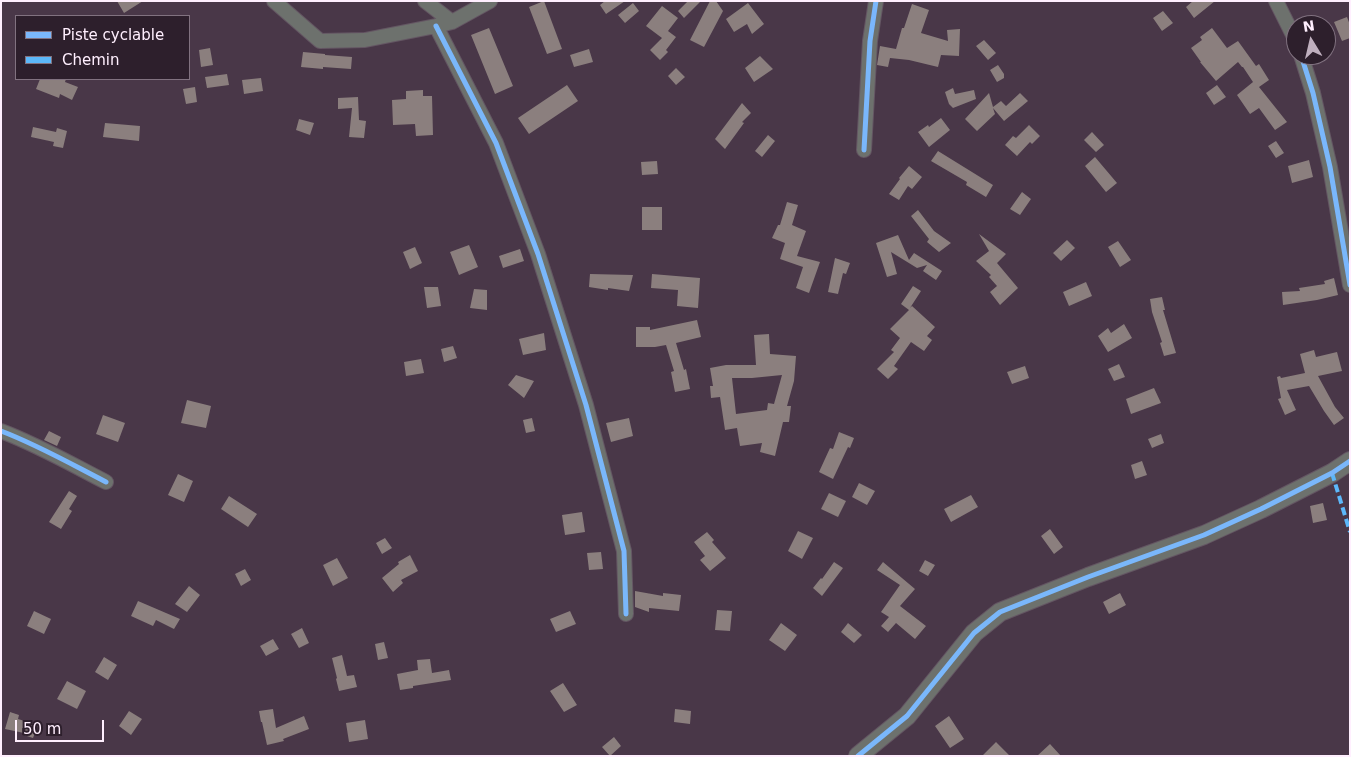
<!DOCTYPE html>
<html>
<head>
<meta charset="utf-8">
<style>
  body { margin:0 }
  #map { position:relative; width:1351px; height:757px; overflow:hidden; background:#493748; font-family:"DejaVu Sans",sans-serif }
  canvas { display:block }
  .frame { position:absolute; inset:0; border:2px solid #ffeffe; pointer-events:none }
  .legend { position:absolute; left:15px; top:15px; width:175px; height:65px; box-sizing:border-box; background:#2d1f2c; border:1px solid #817280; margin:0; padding:6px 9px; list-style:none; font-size:15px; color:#ffeffe }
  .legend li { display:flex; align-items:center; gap:10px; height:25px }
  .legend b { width:25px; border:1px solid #817280 }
  .north { position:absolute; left:1286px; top:15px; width:50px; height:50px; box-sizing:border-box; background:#2d1f2c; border:1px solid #817280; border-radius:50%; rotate:351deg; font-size:14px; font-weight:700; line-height:20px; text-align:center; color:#ffeffe }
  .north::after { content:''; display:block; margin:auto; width:18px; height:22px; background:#bfafbe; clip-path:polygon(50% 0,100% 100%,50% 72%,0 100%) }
  .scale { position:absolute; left:15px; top:720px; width:89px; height:22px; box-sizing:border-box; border:2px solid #ffeffe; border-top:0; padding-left:6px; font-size:15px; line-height:18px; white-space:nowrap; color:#ffeffe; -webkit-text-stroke:4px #2d1f2c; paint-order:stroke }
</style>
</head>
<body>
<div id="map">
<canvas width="1351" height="757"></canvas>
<div class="frame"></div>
<ul class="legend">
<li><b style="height:6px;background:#7ab7fb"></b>Piste cyclable</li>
<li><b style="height:6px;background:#5cb8fa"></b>Chemin</li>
</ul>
<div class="north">N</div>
<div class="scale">50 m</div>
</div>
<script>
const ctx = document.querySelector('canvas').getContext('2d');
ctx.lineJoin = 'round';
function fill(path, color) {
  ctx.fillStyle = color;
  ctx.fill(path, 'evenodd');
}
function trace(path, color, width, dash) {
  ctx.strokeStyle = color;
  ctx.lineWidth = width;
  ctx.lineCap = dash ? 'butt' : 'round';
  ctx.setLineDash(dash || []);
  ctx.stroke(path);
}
fill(new Path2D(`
  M117,1H143L124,13Z
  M544,1L562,49L547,54L529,7Z
  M605,1H625L606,14L600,5Z
  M688,1H701L684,18L678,11Z
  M710,1H716L723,11L704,47L690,40Z
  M1193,1H1215L1194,18L1186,7Z
  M633,3L639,11L625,23L618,15Z
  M748,3L764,24L752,34L747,24L734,32L726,19Z
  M912,4L929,10L921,33L948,41L947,30L960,29L959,56L941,55L938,67L909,60L890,58L888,67L877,65L880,46L896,49L902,28H904Z
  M662,6L678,18L668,31L676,37L666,50L668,52L660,60L650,50L662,38L646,26Z
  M1163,11L1173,23L1162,31L1153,18Z
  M1347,17L1350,25V38L1342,41L1334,22Z
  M489,28L513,86L495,94L471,35Z
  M1212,28L1227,48L1238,41L1256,66L1259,64L1269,80L1259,87L1287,122L1275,130L1259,108L1250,114L1237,95L1253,82L1243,67H1242L1238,62L1216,81L1200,62H1201L1191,48L1202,40L1200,37Z
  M984,40L996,53L988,60L976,46Z
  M210,48L213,65L201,67L199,50Z
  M589,49L593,62L574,67L570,55Z
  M303,52L325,54V55L352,57L351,69L323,67V69L301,67Z
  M760,56L773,69L754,82L745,68Z
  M998,65L1004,74V78L997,82L990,70Z
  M676,68L685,77L676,85L668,76Z
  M227,74L229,85L207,88L205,77Z
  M261,78L263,91L244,94L242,80Z
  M40,79H66L65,82L78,87L72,100L60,94L59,98L36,89Z
  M567,85L578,101L529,134L518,118Z
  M1217,85L1226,97L1214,105L1206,93Z
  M195,87L197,102L186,104L183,89Z
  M953,88L955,94L974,90L976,99L953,108L949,104L945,92Z
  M423,90V96H432L433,135L416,136L415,124L393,125L392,100L406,99V91Z
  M989,93L993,107L1001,101L1006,106L1020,93L1028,101L1004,121L993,108L995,114L977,131L965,119Z
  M358,97L359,120L366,121L364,138L349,137L352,108L338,109V98Z
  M742,103L751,113L742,122L744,123L725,149L715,139Z
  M941,118L950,130L929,147L918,132L928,125L929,127Z
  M299,119L314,123L310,135L296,130Z
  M105,123L140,126L139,141L103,137Z
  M1029,125L1040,136L1032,144L1030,142L1017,156L1005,145L1013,136L1016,138Z
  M33,127L56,132L57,128L67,131L63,148L53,146L54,142L31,137Z
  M1092,132L1104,145L1096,152L1084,140Z
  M768,135L775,141L762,157L755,151Z
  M1276,141L1284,153L1276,158L1268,146Z
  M938,151L993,185L986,197L966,185L967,182L931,161Z
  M1095,157L1117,183L1106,192L1085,166Z
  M1309,160L1313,177L1292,183L1288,166Z
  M657,161L658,174L642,175L641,162Z
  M909,166L922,177L912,189L908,186L899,200L889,194L900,179L899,178Z
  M1022,192L1031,199L1020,215L1010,209Z
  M787,202L798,205L792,225L806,231L797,256L820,262L809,293L796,288L803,267L780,259L785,243L772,238L778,225H780Z
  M642,207H662V230H642Z
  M918,210L934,231L951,243L939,252L927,242L929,239L911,216Z
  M979,234L1006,254L997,263L1018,288L1000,305L990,292L997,286L989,277L991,275L976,261L989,251Z
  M898,235L909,260L914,253L942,271L936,280L923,271L927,265L917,268L891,252L897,274L887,277L876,243Z
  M1067,240L1075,248L1061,261L1053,253Z
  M1118,241L1131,260L1120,267L1108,247Z
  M469,245L478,267L459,275L450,252Z
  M415,247L422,263L410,269L403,252Z
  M520,249L524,261L503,268L499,256Z
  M835,258L850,263L846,274L843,273L838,294L828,292Z
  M590,274L633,275L629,291L608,288V290L589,287Z
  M652,274L700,278L698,308L677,306L678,290L651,288Z
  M1334,278L1338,295L1317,300L1283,305L1282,292L1300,291L1299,288L1325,284L1324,281Z
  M1086,282L1092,296L1069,306L1063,292Z
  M913,286L921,291L910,308L912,306L935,327L927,336L932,340L924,351L911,342L894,366L898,369L888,379L877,369L894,352L891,350L900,338L890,329L909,310L901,304Z
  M424,287H438L441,306L427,308Z
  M474,289L487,290V310L470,308Z
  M1162,297L1165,310H1163L1176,353L1164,356L1160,343L1162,342L1152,312L1150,299Z
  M697,320L701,337L676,343L684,370L686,369L690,389L675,392L671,372L674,371L666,345L655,347H636V327H650V330Z
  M1124,324L1132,338L1108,352L1098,336L1108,328L1111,333Z
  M544,333L546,350L523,355L519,339Z
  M769,334L770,354L796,356L794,381L787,406H791L789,422H783L775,456L760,452L762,443L740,446L737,428L725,430L720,397L711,398L710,386H713L710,368L726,365H756L754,335ZM782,375L774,404L768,403L767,410L736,414L732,378H752Z
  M453,346L457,358L444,362L441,349Z
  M1314,350L1316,357L1337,352L1342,371L1318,376L1335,407L1344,418L1334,425L1324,411L1309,386L1287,390L1296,410L1285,415L1278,399L1281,398L1277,377L1280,376L1281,378L1305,373L1300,354Z
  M421,359L424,373L406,376L404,362Z
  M1119,364L1125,377L1114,381L1108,369Z
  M1025,366L1029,378L1012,384L1007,372Z
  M516,375L534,381L524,398L508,385Z
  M1154,388L1161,403L1131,414L1126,399Z
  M187,400L211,406L206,428L181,423Z
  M103,415L125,423L118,442L96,434Z
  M532,418L535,431L526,433L523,420Z
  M629,418L633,436L611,442L606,423Z
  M49,431L61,437L57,446L44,440Z
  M839,432L854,438L850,448L848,447L833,479L819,472L830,448L833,449Z
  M1161,434L1164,443L1152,448L1148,439Z
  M1142,461L1147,475L1135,479L1131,465Z
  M178,474L193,481L184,502L168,495Z
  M859,483L875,491L867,505L852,497Z
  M69,491L77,496L69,509L72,511L61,529L49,522Z
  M829,493L846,501L838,517L821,509Z
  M971,495L978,507L951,522L944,509Z
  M229,496L257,514L248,527L221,509Z
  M1323,503L1327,520L1313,523L1310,506Z
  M582,512L585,532L565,535L562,515Z
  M1050,529L1063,547L1054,554L1041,536Z
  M798,531L813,538L802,559L788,551Z
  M707,532L714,540L712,542L726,558L710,571L700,560L705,556L694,542Z
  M385,538L392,548L382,554L376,543Z
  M601,552L603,569L589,570L587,553Z
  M410,555L418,571L401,580L403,583L393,592L382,578L399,564L398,562Z
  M337,558L348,578L333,586L323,565Z
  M925,560L935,565L928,576L919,571Z
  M834,562L843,568L822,596L813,588L821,578L822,579Z
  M883,562L915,589L900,606L926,626L915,639L896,623L888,632L881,626L889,617L881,612L900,585L877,570Z
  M245,569L251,580L241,586L235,574Z
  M189,586L200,595L187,612L175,604Z
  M635,591L663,596V593L681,595L679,611L649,608V612L635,607Z
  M1120,593L1126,605L1109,614L1103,602Z
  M138,601L180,619L174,629L156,620L153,626L131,616Z
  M717,610L732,611L730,631L715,630Z
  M34,611L51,619L44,634L27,626Z
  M570,611L576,624L556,632L550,619Z
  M781,623L797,635L785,651L769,640Z
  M848,623L862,635L854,643L841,632Z
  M302,628L309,643L299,648L291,634Z
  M273,639L279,649L266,656L260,646Z
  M384,642L388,658L378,660L375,644Z
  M342,655L347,676L354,675L357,687L339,691L336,679L337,678L332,658Z
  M104,657L117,665L108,680L95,672Z
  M430,659L432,673L449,670L451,680L413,686V688L400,690L397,674L418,670L417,660Z
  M67,681L86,691L77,709L57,699Z
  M563,683L577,705L564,712L550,691Z
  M273,709L276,728L304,716L309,729L283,739L284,741L267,745L262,722H261L259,711Z
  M675,709L691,711L690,724L674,722Z
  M129,711L142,719L131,735L119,726Z
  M10,712L19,715L18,719L38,725L33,738L24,735V733L5,729Z
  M949,716L964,739L950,748L935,726Z
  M365,720L368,739L349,742L346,723Z
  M614,737L621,746L610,756L602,747Z
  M996,742L1010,756H982Z
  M1050,744L1061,756H1037Z`), '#8b7f7e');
const minor = new Path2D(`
  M274,1L320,41L365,40L436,26L452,22L490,1
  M425,1L452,22
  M1276,1L1296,41
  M436,26L496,143L538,254L586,405L624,551L626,614
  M1301,55L1313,93L1330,167L1350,285
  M864,150L870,41L876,1
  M1,431C38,445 71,464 106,482`);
const tertiary = new Path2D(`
  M858,756L907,716L974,633L1000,612L1088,577L1204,535L1261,509L1332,473L1350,461`);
trace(minor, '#645663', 16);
trace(tertiary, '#645663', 20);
trace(minor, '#6d716d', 14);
trace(tertiary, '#6d716d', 18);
trace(new Path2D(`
  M1332,473L1350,532`), '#5cb8fa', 4, [8, 4]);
trace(new Path2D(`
  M436,26L496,143L538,254L586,405L624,551L626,614
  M1301,55L1313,93L1330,167L1350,285
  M864,150L870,41L876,1
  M1,431C38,445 71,464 106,482
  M858,756L907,716L974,633L1000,612L1088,577L1204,535L1261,509L1332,473L1350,461`), '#7ab7fb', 5);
</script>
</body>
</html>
